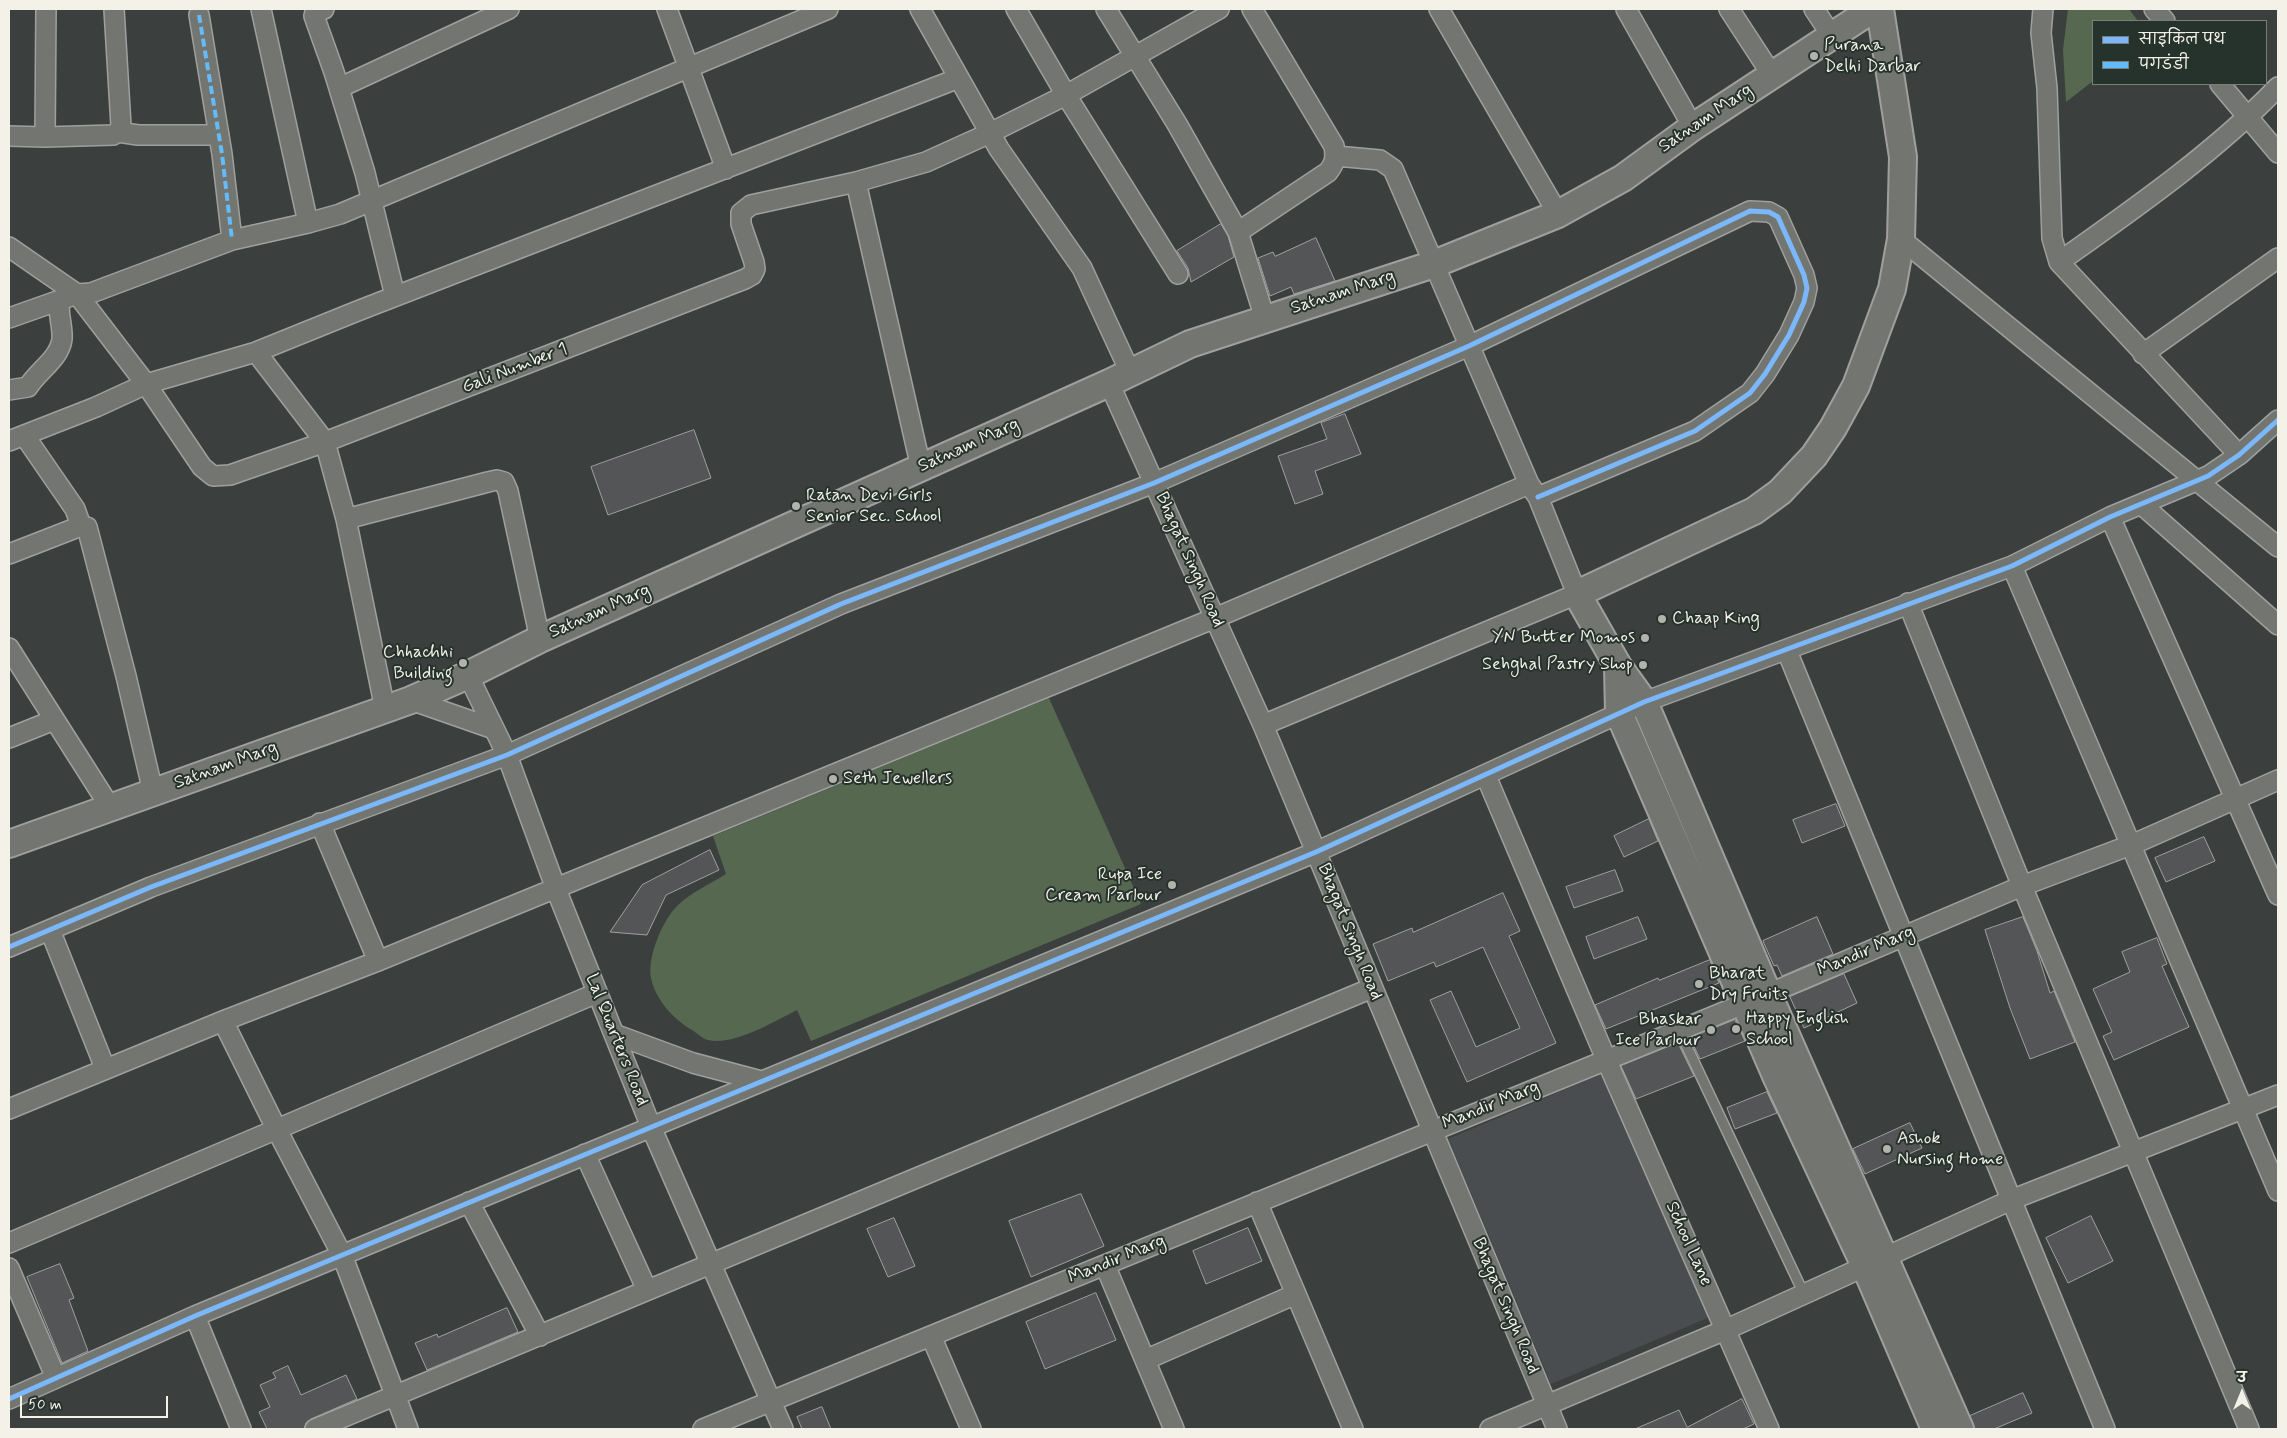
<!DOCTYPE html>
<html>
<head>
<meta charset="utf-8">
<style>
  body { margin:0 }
  #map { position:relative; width:2287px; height:1438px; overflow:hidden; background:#3b403f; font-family:Mynerve,"Playpen Sans Deva",sans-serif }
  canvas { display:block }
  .frame { position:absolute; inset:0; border:10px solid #f4f1e8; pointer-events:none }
  .legend { position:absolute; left:2092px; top:20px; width:175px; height:65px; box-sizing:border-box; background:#26332d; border:1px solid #787f78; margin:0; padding:6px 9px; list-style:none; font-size:15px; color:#f4f1e8 }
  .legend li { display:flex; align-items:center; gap:10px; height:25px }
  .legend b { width:25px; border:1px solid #787f78 }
  .north { position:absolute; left:2217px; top:1368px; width:50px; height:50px; -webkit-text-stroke:4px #26332d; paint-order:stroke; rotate:0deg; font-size:14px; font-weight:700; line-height:20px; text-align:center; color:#f4f1e8 }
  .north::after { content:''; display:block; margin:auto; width:18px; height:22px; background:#f4f1e8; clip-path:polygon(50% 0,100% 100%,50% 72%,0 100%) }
  .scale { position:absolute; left:20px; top:1396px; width:148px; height:22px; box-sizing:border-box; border:2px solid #f4f1e8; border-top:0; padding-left:6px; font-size:15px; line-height:18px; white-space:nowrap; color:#f4f1e8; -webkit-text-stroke:4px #26332d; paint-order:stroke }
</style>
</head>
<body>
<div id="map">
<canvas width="2287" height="1438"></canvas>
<div class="frame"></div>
<ul class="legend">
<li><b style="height:6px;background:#7ab7fb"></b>साइकिल पथ</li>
<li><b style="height:6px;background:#63bbfa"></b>पगडंडी</li>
</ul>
<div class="north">उ</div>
<div class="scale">50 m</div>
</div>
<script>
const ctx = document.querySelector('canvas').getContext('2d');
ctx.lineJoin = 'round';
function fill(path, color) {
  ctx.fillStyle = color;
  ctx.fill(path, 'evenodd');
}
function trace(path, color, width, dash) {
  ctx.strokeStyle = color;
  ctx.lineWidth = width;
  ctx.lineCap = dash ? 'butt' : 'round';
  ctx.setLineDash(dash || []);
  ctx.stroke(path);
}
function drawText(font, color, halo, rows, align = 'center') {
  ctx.font = font + ' Mynerve,sans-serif';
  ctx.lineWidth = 4;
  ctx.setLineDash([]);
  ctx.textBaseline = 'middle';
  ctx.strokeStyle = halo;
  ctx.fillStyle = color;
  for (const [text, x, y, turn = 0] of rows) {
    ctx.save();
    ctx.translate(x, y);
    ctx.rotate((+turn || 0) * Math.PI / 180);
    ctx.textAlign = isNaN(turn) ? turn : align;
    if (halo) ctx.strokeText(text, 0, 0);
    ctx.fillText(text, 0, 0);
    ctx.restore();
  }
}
fill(new Path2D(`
  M1606,1072L1710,1317L1551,1384L1448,1139Z`), '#494d4f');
fill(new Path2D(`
  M2068,9H2129L2138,21H2093V81L2066,102L2063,50Z
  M1049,698L1141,904L811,1041L797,1010C775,1021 734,1046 708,1040C703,1039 697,1033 692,1030C674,1020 655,999 651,978C647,957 663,919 678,905C692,892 710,884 726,874L713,836Z`), '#56684f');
const building = new Path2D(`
  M1221,224L1228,236L1234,257L1191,282L1188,268L1177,251Z
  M1316,238L1335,281L1294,294L1291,287L1270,296L1258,258L1273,252L1275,256Z
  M1345,414L1361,454L1315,471L1323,494L1295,504L1278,456L1327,439L1321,423Z
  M694,430L711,478L608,515L591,467Z
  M1836,804L1845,826L1802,843L1793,820Z
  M1649,819L1658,841L1624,857L1614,836Z
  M2204,837L2215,861L2166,882L2155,858Z
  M710,850L719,870L666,895L647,935L610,932L642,885Z
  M1615,870L1623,891L1574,908L1566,887Z
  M1503,893L1520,931L1509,936L1556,1043L1467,1082L1430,1000L1451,991L1476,1047L1520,1028L1483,947L1436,967L1434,962L1388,981L1373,944L1412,928L1413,932Z
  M1638,917L1647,939L1594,959L1586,937Z
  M1817,917L1833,954L1782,976L1777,965L1774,966L1763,941Z
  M2023,917L2037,951L2050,993L2054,991L2075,1042L2030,1059L2010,1008L1985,930Z
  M2157,938L2167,964L2162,966L2189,1027L2114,1060L2103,1036L2112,1032L2093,989L2130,972L2122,952Z
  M1710,960L1719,983L1606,1029L1595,1005L1658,978L1659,980Z
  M1844,974L1857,1003L1804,1028L1790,997Z
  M1735,1020L1745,1041L1700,1059L1690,1038Z
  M1678,1043L1694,1076L1636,1099L1621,1066Z
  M1767,1092L1777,1113L1735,1129L1727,1108Z
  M1910,1123L1922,1148L1865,1174L1853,1149Z
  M1081,1194L1104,1246L1031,1277L1009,1221Z
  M2091,1216L2113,1261L2068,1283L2046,1238Z
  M894,1218L915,1266L888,1277L867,1229Z
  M1248,1228L1262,1261L1206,1284L1193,1251Z
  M60,1264L74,1298L69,1300L88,1351L62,1363L27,1277Z
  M1096,1293L1116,1340L1045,1369L1026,1322Z
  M507,1308L518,1332L427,1370L415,1343L437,1334L438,1337Z
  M288,1366L301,1395L346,1375L357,1399L311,1419L306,1423L304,1429H267L259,1412L270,1407L260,1385L276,1378L273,1373Z
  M2023,1393L2032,1413L1994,1429H1975L1970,1416Z
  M1742,1399L1754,1424L1743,1429H1635L1679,1410L1687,1427Z
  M822,1407L831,1429H802L797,1417Z`);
fill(building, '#545557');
trace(building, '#9fa09e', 1);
const lane = new Path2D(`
  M1679,1030L1804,1294`);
const street = new Path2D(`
  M261,9L308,223
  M324,9L315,12L314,16L334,72L365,173L395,296
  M667,9L726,169
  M920,9L999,149L1082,268L1130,372
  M1016,9L1066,95L1178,274
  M1106,9L1177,124L1238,232L1265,319
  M1439,9L1558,214
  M1626,9L1693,127
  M1729,9L1772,75
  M1814,9L1832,36
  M2043,9L2041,33L2047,88L2052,238L2059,262L2239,455
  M2154,9L2165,21
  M199,15L222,154L232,240
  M2220,84L2278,153
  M339,88L509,9
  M118,132L138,135H219
  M9,136L45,137L46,9
  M45,137L113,135L118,132L121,126L114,9
  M856,182L921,468
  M1238,232L1328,172C1335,163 1336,158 1334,146L1252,9
  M1901,239L2278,547
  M9,247L77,294L91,293L232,240L308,223L340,214L828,9
  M2059,262C2135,208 2213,154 2278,87
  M9,318L77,294L146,384L202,467L213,476L230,475L325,442L745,279L752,275L755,269L754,262L741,224V213L751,205L856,182L926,162L990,133L1066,95L1219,9
  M256,352L325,442L346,519L385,709
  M2143,354L2278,258
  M1109,383L1263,725L1557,1429
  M9,390L28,387C38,371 60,358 62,339C63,325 57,313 60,300
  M24,435L75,509L81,526
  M9,441L96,407L146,384L256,352L360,310L959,78
  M2141,504L2278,625
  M2110,517L2278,895
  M346,519L488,482L497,480L504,482L508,491L540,639
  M9,554L81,526L87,527L126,676L153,792
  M2012,566L2278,1191
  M1908,603L2022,886L2249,1429
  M9,648L110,807
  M1787,651L2105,1429
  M468,675L507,755L556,889L651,1127L783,1429
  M411,700L494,729
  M1263,725L1577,594L1538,497L1529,484L1393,169L1380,160L1336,156
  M9,738L54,720
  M1486,776L1606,1059L1769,1429
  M320,823L378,961
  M50,930L105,1068
  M9,947L151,887L507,755L841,604L1154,483L1469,346L1750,211L1769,212L1778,217L1804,275L1807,288L1804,302L1789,335L1765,374L1750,393L1695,431L1538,497
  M223,1021L277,1130L342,1255L408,1429
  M614,1034L693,1063L761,1081
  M9,1109L223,1021L378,961L1215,618L1529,484
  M585,1154L647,1290
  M469,1202L540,1336
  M1257,1202L1353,1429
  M9,1243L597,993
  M1105,1265L1174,1429
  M9,1268L56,1378
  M195,1316L241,1429
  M931,1336L971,1429
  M1145,1360L1296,1294
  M9,1399L195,1316L1316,852L1644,702L2012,566L2110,517L2208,476L2239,455L2278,420
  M315,1429L1372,988
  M703,1429L1768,994L2022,886L2136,843L2278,780
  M1490,1429L1725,1330L2011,1200L2278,1095`);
const secondary = new Path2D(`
  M1880,9L1903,157L1901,239L1892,289L1856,386L1833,428L1814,456L1780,492L1754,511L1577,594L1618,666L1644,702L1768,994L1960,1429
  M1618,666L1619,713L1777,1078L1865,1266L1935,1429
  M9,844L411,700L468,675L540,639L1109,383L1190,344L1434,264L1558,214L1623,178L1693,127L1873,9`);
trace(lane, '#9fa09e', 12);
trace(street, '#9fa09e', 22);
trace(secondary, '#9fa09e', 30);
trace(lane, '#737570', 9);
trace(street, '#737570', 19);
trace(secondary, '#737570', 26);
trace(new Path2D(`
  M199,15L222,154L232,240`), '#63bbfa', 4, [8, 4]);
trace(new Path2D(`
  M9,947L151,887L507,755L841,604L1154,483L1469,346L1750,211L1769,212L1778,217L1804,275L1807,288L1804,302L1789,335L1765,374L1750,393L1695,431L1538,497
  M9,1399L195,1316L1316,852L1644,702L2012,566L2110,517L2208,476L2239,455L2278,420`), '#7ab7fb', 5);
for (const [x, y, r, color] of [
  [1814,56,5,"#b3b3ad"],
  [796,506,5,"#b3b3ad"],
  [1662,619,5,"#b3b3ad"],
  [1645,638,5,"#b3b3ad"],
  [463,663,5,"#b3b3ad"],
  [1643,665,5,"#b3b3ad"],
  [833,779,5,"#b3b3ad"],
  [1172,885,5,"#b3b3ad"],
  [1699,984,5,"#b3b3ad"],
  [1736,1029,5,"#b3b3ad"],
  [1711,1030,5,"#b3b3ad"],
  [1887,1149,5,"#b3b3ad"]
]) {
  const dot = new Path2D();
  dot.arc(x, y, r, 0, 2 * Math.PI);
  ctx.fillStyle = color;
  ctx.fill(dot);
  trace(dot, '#26332d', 2);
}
drawText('18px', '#f4f1e8', '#26332d', [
  ["Purana",1824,46],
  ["Delhi Darbar",1824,67],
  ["Ratan Devi Girls",806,496],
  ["Senior Sec. School",806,517],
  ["Chaap King",1672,619],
  ["YN Butter Momos",1635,638,"right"],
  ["Chhachhi",453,653,"right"],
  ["Building",453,674,"right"],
  ["Sehghal Pastry Shop",1633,665,"right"],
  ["Seth Jewellers",843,779],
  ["Rupa Ice",1162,875,"right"],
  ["Cream Parlour",1162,896,"right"],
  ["Bharat",1709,974],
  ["Dry Fruits",1709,995],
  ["Happy English",1746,1019],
  ["School",1746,1040],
  ["Bhaskar",1701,1020,"right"],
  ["Ice Parlour",1701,1041,"right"],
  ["Ashok",1897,1139],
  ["Nursing Home",1897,1160]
], 'left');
drawText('18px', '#f4f1e8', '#26332d', [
  ["Satnam Marg",1706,119,-34],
  ["Satnam Marg",1343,293,-18],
  ["Gali Number 1",515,369,-21],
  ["Satnam Marg",969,446,-24],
  ["Bhagat Singh Road",1189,560,66],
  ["Satnam Marg",600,612,-24],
  ["Satnam Marg",226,766,-20],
  ["Bhagat Singh Road",1349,932,68],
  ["Mandir Marg",1866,952,-23],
  ["Lal Quarters Road",616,1040,68],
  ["Mandir Marg",1491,1106,-22],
  ["School Lane",1688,1244,66],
  ["Mandir Marg",1117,1260,-22],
  ["Bhagat Singh Road",1505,1306,67]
]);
</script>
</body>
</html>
